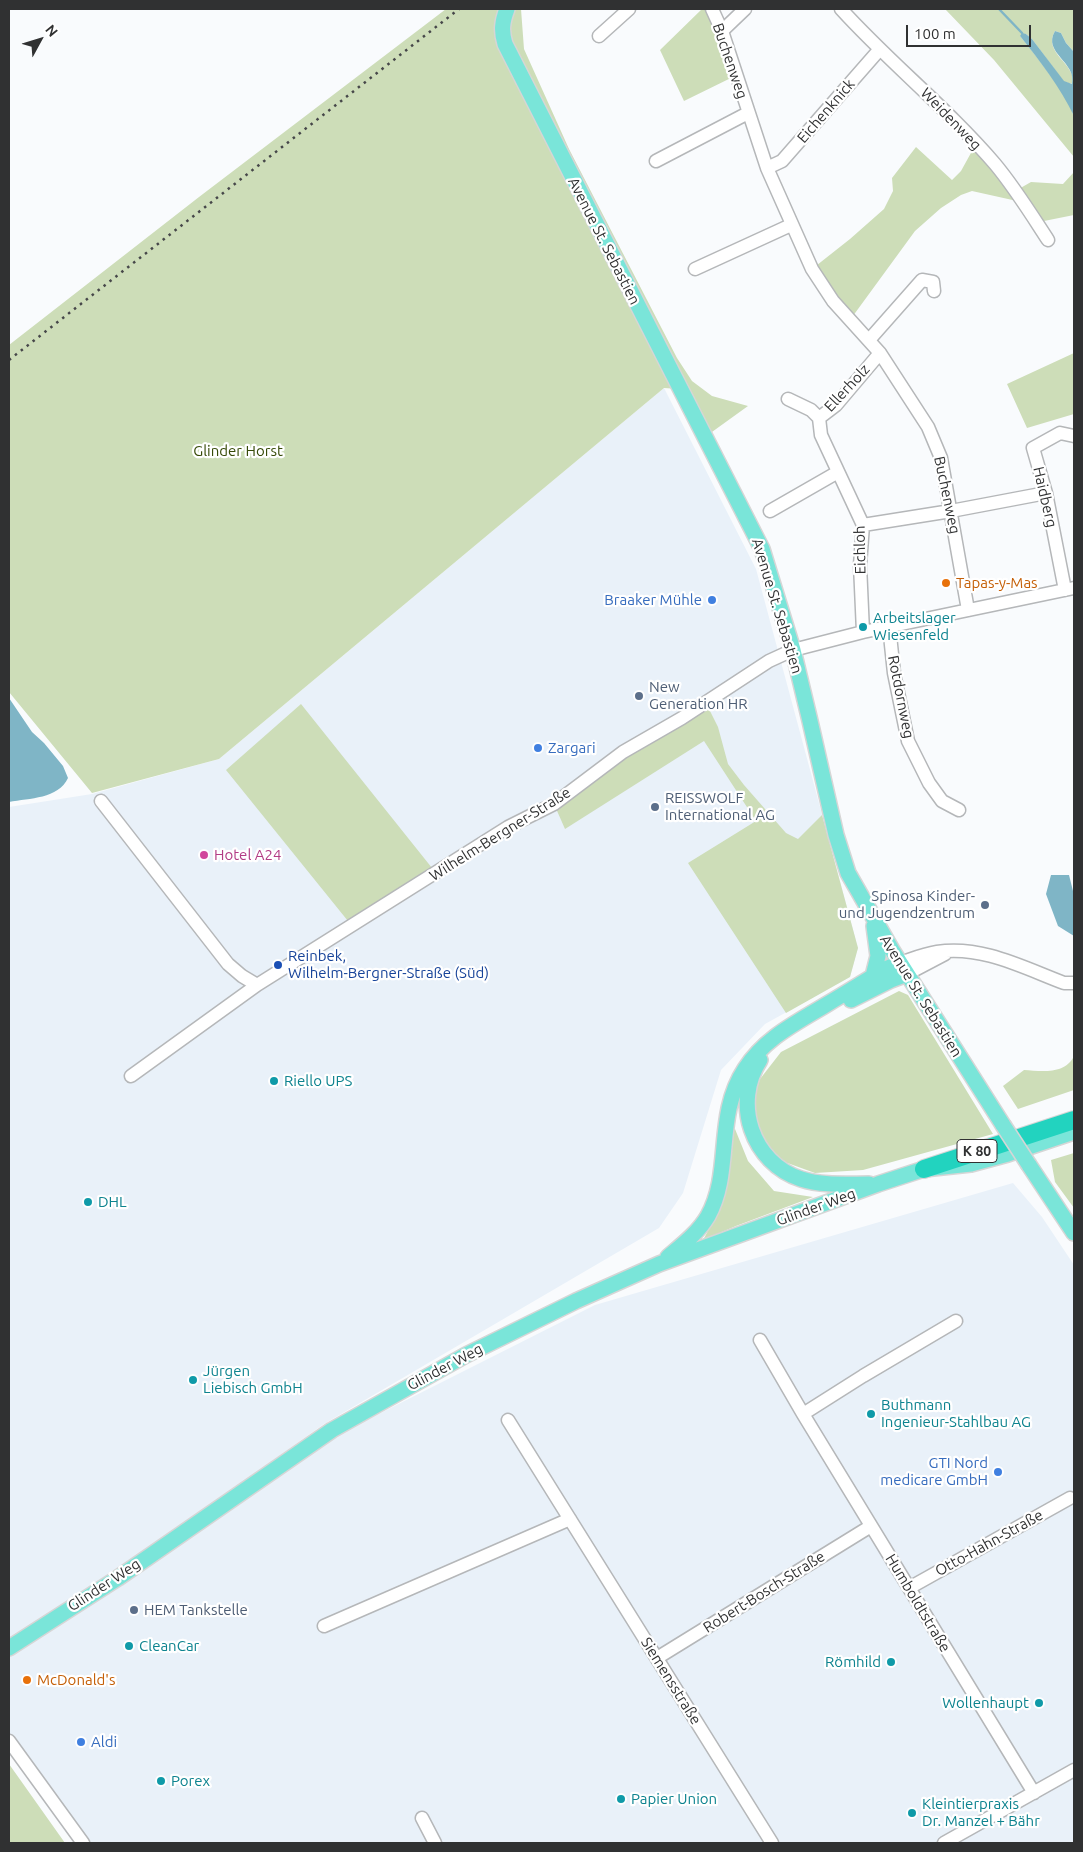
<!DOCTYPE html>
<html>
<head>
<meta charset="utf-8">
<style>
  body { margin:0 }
  #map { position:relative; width:1083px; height:1852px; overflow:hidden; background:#f9fbfd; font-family:Ubuntu,sans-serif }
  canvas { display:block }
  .frame { position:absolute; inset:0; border:10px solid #303132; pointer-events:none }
  .north { position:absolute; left:15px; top:15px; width:50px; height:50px; -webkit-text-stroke:4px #fff; paint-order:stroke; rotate:51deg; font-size:14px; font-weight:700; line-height:20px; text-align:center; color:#303132 }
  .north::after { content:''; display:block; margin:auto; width:18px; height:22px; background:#303132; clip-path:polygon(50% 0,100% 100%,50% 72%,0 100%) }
  .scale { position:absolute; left:906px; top:25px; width:125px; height:22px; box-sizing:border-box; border:2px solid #303132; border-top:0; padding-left:6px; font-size:15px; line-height:18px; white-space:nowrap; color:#303132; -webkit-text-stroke:4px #fff; paint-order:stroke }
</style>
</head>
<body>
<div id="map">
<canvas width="1083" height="1852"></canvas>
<div class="frame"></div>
<div class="north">N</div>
<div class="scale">100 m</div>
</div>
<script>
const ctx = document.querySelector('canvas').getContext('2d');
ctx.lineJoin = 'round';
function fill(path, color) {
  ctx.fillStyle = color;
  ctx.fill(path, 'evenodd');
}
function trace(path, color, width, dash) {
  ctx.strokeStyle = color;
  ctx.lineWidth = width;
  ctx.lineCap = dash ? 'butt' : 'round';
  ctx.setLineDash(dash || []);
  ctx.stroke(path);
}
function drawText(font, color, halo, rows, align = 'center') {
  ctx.font = font + ' Ubuntu,sans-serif';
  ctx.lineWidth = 4.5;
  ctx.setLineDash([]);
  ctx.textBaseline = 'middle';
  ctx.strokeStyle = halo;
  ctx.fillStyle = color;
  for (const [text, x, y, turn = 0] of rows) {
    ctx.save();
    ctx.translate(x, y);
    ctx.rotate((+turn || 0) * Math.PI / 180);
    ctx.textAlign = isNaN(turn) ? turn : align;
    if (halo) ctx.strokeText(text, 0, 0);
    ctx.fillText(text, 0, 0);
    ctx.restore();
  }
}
fill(new Path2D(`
  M664,388L756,569L858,948L850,977L765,1024L721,1070L683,1193L659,1228L324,1424L9,1647V807L92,794L219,759Z
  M1013,1183L1042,1217L1074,1265V1843H83L9,1740V1653L327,1440L595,1305Z`), '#e9f1f9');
fill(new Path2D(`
  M446,9H521L524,49L569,149L677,358L692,381L712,396L748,406L705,437L679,389L664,388L219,759L92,793L9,692V345L199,197Z
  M702,9H712L737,75L684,101L660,50Z
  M945,9H1074V52L1066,43L1061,33L1055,31C1042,53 1076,63 1073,84L1064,82L1032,39L1026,34L1020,36C1033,52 1072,100 1074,118C1076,131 1074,144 1074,157L994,60Z
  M977,142L1017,190L1031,182L1063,184L1074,172V215L1039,222L1026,203L972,191L961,195L941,208L915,231L850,320L812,269L850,239L884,209L893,191L892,178L916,147L952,180L961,171Z
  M1074,353V414L1027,428L1007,384Z
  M706,703L718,727L728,764L744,785L786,833L798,839L822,815L858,948L850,977L786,1013L688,863L756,821L704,741L565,829L554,804Z
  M301,704L436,873L352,926L226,770Z
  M899,991L908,995L993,1134L863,1170L815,1173L779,1160L760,1133L751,1106L760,1079L781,1052Z
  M1074,1056V1090L1018,1109L1003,1086L1024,1070C1041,1071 1065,1075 1074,1056Z
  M735,1129L748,1161L774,1191L813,1197L736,1226L703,1240L720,1209L732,1131Z
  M1074,1153V1208L1055,1182L1051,1160Z
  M9,1764L65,1843H9Z`), '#cdddb8');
fill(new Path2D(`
  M1055,31L1061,33L1066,43L1074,52V116C1060,87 1040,61 1020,36L1022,33L1026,34L1032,39L1064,81L1072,84C1077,62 1042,53 1055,31Z
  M9,698L32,732L44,743L63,766L68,778C58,799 30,798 9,802Z
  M1051,875H1069L1074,895V936L1058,926L1046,894Z`), '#7fb5c6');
trace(new Path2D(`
  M999,9L1022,33`), '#7fb5c6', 2.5);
const minor = new Path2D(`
  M712,9L722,31L767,168L812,269L833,301L880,353L928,427L941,458L968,610
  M841,9C890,63 948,109 995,164C1015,188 1031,214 1048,240
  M722,31L745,9
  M599,36L629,9
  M656,161L748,113
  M767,168L782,161L880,49
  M695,269L791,225
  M869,340L922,280L933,282L934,291
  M788,399L811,410L819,418L836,405L880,353
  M819,418L821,435L863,525L860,565L863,632
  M770,511L838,472
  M863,525L951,511L1046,493
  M1065,590L1046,493L1033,448L1060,433L1074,436
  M889,626L894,673L908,741L929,783L942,801L959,810
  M101,801L228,964L242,976L257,985
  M900,963C912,959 924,954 937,952C982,945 1024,968 1064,983H1074
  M907,974L945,954
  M131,1076L257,985L508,827L554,804L623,752L682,718L769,661L793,650L863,632L1074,588
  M760,1340L803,1414L1034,1793
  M803,1414L863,1376L956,1321
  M508,1420L772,1843
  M909,1588L1070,1498
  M324,1626L570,1519
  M657,1658L871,1526
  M9,1741L83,1843
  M422,1818L435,1843
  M944,1843L1074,1770`);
const major = new Path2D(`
  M507,9C502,22 501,31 505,44L762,549L793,650L810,721L836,835L848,873L892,950L1003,1125
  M873,976L878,956L874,926
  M851,1000L891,980L907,974
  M760,1060C732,1103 752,1163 801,1179C822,1186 847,1184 869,1184
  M1029,1165L1074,1233
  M668,1257C682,1245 698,1233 708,1216C733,1171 714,1116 745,1069C764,1039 794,1024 824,1006C844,994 864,982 883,970L900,963
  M9,1648L118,1578L332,1430L466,1355L576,1301L659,1264L878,1184L924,1169L971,1164L1008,1154L1074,1132`);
const highway = new Path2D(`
  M924,1169L1074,1120`);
trace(minor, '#b5b7b9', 15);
trace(major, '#d6d6d6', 18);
trace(highway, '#d6d6d6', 20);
trace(minor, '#fff', 12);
trace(major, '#7ae5d9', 15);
trace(highway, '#22d3bf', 18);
trace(new Path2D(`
  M9,360L459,9`), '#464749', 2.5, [2.5, 5]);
const majorBridge = new Path2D(`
  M1003,1125L1029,1165`);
trace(majorBridge, '#d6d6d6', 18, []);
trace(majorBridge, '#7ae5d9', 15);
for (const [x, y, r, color] of [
  [946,583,5,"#e8710a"],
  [712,600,5,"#3f7fe0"],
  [863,627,5,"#0f9aa8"],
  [639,696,5,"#5c6f8a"],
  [538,748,5,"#3f7fe0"],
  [655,807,5,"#5c6f8a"],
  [204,855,5,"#d1479c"],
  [985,905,5,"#5c6f8a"],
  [278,965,5,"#1a4fb4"],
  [274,1081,5,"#0f9aa8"],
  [88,1202,5,"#0f9aa8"],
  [193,1380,5,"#0f9aa8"],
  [871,1414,5,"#0f9aa8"],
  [998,1472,5,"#3f7fe0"],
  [134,1610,5,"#5c6f8a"],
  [129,1646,5,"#0f9aa8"],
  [891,1662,5,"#0f9aa8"],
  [27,1680,5,"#e8710a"],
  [1039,1703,5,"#0f9aa8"],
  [81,1742,5,"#3f7fe0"],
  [161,1781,5,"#0f9aa8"],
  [621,1799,5,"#0f9aa8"],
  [912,1813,5,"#0f9aa8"]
]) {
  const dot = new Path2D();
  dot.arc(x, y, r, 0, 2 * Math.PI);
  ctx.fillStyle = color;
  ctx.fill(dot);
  trace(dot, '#fff', 2);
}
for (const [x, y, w] of [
  [977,1151,40]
]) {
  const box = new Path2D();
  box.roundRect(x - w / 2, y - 11.5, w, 23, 4);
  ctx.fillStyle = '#fff';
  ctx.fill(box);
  trace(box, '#303132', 1);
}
drawText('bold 14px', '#303132', null, [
  ["K 80",977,1151]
]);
drawText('15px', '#303132', '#fff', [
  ["Buchenweg",730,61,71],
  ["Eichenknick",826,111,-49],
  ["Weidenweg",951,119,46],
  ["Avenue St. Sebastien",604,241,63],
  ["Ellerholz",847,388,-47],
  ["Buchenweg",947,495,78],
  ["Haidberg",1045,497,77],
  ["Eichloh",860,550,-91],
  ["Avenue St. Sebastien",777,606,73],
  ["Rotdornweg",901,697,79],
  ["Wilhelm-Bergner-Straße",500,834,-32],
  ["Avenue St. Sebastien",921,996,58],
  ["Glinder Weg",816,1207,-20],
  ["Glinder Weg",445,1367,-28],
  ["Otto-Hahn-Straße",989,1543,-29],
  ["Glinder Weg",104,1585,-33],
  ["Robert-Bosch-Straße",764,1592,-32],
  ["Humboldtstraße",918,1603,59],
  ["Siemensstraße",671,1681,58]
]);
drawText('15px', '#364a07', '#fff', [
  ["Glinder Horst",238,451]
]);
drawText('15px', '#c56008', '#fff', [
  ["Tapas-y-Mas",956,583],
  ["McDonald's",37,1680]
], 'left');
drawText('15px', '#366cbe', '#fff', [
  ["Braaker Mühle",702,600],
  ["Zargari",548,748,"left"],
  ["GTI Nord",988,1463],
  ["medicare GmbH",988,1480],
  ["Aldi",91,1742,"left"]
], 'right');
drawText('15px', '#0d838f', '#fff', [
  ["Arbeitslager",873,618],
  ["Wiesenfeld",873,635],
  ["Riello UPS",284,1081],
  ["DHL",98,1202],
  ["Jürgen",203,1371],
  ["Liebisch GmbH",203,1388],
  ["Buthmann",881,1405],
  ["Ingenieur-Stahlbau AG",881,1422],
  ["CleanCar",139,1646],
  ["Römhild",881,1662,"right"],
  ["Wollenhaupt",1029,1703,"right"],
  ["Porex",171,1781],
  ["Papier Union",631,1799],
  ["Kleintierpraxis",922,1804],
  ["Dr. Manzel + Bähr",922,1821]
], 'left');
drawText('15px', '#4e5e75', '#fff', [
  ["New",649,687],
  ["Generation HR",649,704],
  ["REISSWOLF",665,798],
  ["International AG",665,815],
  ["Spinosa Kinder-",975,896,"right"],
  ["und Jugendzentrum",975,913,"right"],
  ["HEM Tankstelle",144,1610]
], 'left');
drawText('15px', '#b23c85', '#fff', [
  ["Hotel A24",214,855]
], 'left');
drawText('15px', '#164399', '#fff', [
  ["Reinbek,",288,956],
  ["Wilhelm-Bergner-Straße (Süd)",288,973]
], 'left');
</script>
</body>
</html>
